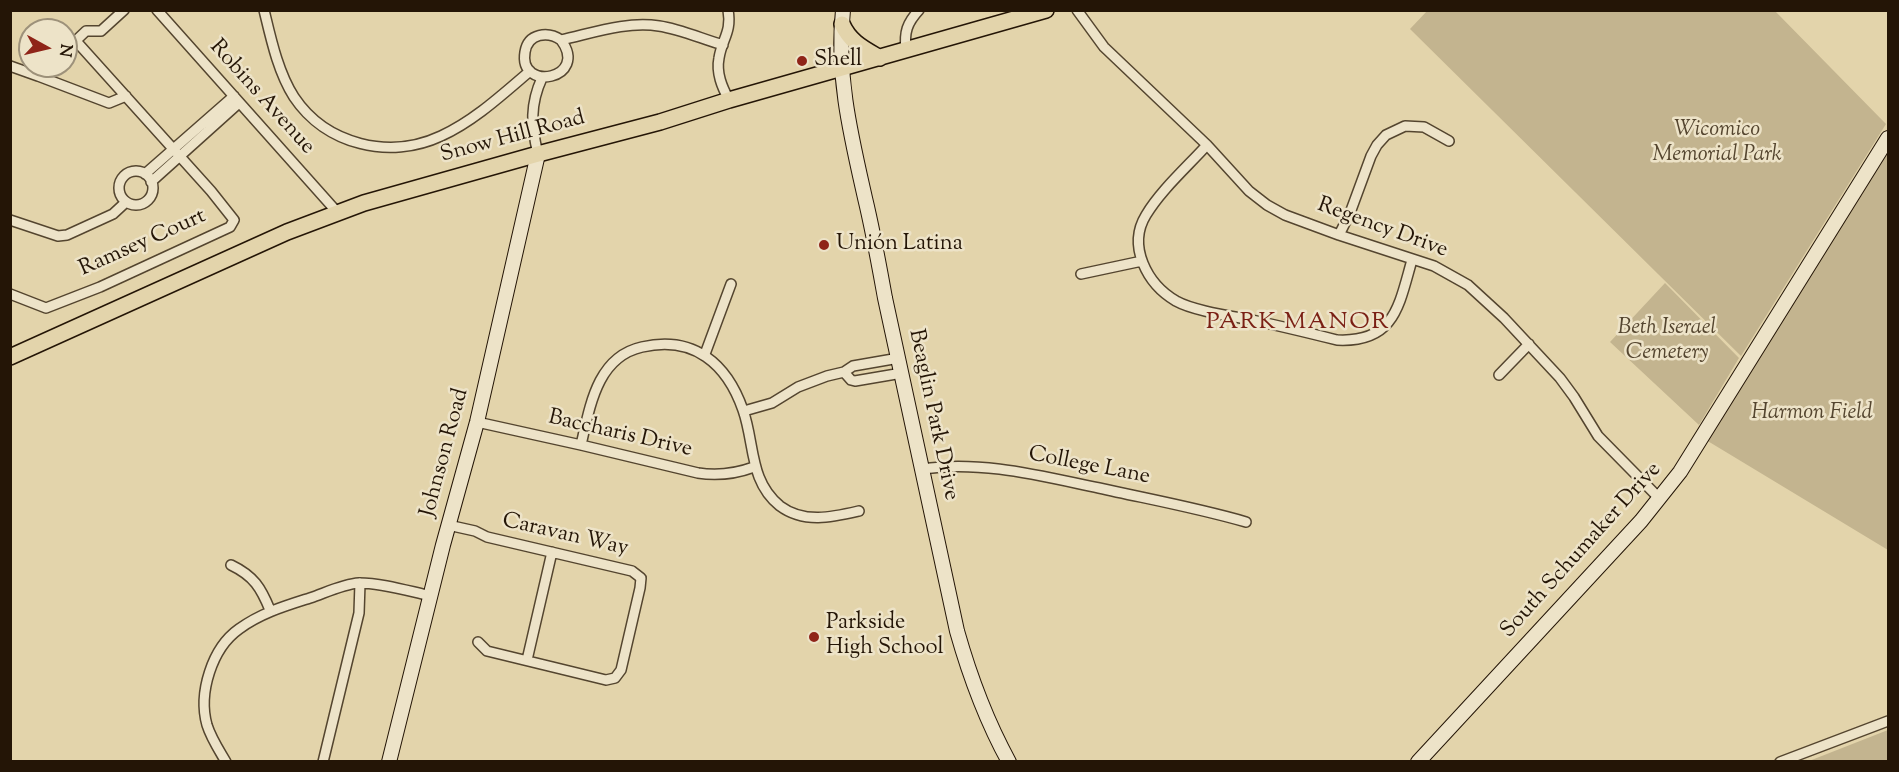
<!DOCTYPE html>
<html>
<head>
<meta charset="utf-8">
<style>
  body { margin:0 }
  #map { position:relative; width:1899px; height:772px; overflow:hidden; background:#e3d4ab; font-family:"Sorts Mill Goudy",serif }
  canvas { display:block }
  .frame { position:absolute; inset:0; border:12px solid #241506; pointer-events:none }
  .north { position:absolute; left:18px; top:18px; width:60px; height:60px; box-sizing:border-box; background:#ede3c8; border:2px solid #9d917a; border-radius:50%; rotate:98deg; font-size:16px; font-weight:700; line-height:24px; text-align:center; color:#241506 }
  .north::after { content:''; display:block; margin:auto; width:21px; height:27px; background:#8f2418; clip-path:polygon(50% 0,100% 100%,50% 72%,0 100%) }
</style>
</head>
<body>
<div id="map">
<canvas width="1899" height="772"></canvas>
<div class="frame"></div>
<div class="north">N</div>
</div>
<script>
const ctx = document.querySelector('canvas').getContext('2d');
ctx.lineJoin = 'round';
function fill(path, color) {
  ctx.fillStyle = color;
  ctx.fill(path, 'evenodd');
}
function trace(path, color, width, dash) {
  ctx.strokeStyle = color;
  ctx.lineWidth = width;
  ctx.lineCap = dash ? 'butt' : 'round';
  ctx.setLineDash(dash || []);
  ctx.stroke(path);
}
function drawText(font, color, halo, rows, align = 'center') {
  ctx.font = font + ' "Sorts Mill Goudy",serif';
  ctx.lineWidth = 5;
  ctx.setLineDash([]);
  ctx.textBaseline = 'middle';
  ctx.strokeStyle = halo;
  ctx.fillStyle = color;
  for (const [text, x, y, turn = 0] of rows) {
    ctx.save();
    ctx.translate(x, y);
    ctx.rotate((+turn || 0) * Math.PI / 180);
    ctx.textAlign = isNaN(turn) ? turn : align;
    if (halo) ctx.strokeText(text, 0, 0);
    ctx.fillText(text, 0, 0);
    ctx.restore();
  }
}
fill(new Path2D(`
  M1427,11H1775L1886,124L1741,356L1410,29Z
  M1888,138V550L1706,440Z
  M1665,283L1739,358L1699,425L1610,342Z
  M1888,730V761H1809Z`), '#c3b48f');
const street = new Path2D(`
  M157,10L337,212
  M264,10C271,39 278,72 294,97C326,145 390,160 441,136C474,121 503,94 530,71
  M728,10C732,32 722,39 719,58C716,73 722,87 729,100
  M1077,10L1104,47L1207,145L1249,191L1267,205L1285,215L1339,235L1434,266L1468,285L1504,318L1560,378L1574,397L1598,436L1660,499
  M561,40C590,79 518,93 525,52C528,33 548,31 561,40C593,33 626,21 659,26C680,29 702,39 723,45
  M66,50L86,31H101L124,10
  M906,50C904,32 907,23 919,10
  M10,66L38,76L49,66
  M38,76L109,103L126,96
  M1207,145C1187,167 1161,190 1146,215C1127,246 1147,284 1176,301C1194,311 1231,316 1252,320C1280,326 1309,333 1337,340C1395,343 1399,305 1412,260
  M538,154C531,126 530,104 542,78
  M119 188a17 17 0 1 1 34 0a17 17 0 1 1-34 0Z
  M145,174L234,96
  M151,182L239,103
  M10,220L58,236L67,235L113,214L126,202
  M1339,235L1350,213L1371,156L1377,145L1386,135L1405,126L1424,127L1449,141
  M1081,274L1142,261
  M10,294L46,308L100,287L230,227L234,220L211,191L76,41
  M705,354L731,284
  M844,372L851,380L855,381L902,373
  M1499,375L1529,344
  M744,411L772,403L798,387L827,376L844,372L853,366L899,358
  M477,422L581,445L698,473C717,476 735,474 754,467
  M581,445C590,406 597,357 642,347C694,335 727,364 743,410C755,444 749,481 780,506C804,524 833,517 859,511
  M922,469C981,460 1041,476 1099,488C1148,499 1198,508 1246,522
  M448,525L475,531L487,537L632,571L641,578L640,588L621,670L615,678L606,680L487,651L478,642
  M231,565C254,576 261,588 270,610
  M527,660L552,552
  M226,762C219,750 211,738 207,725C198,693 212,648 239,629C261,613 285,606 310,598C325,593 343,584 359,583C383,583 408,591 431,596
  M323,762L359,613L360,583
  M1780,762L1888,721`);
const secondary = new Path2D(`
  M843,10C836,75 851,136 865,198C873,231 879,265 885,298L957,631C970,677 986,720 1009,762
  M389,762L443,545L477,422L538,154
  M1418,762L1641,521L1680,472L1888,138`);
const primary = new Path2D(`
  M842,24C850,42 863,48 880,58
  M10,357L287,232L364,203L538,154L660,122L729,100L1046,10`);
trace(street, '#54452f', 12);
trace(secondary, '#241506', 16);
trace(primary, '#241506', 18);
trace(street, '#ede3c8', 9);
trace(secondary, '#ede3c8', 14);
trace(primary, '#e3d4ab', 15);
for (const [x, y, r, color] of [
  [802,61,6,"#8f2418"],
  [824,245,6,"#8f2418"],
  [814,637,6,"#8f2418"]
]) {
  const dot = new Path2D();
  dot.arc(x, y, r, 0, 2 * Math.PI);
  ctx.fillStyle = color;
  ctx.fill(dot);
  trace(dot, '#ede3c8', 2);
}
drawText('22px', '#241506', '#ede3c8', [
  ["Shell",814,61],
  ["Unión Latina",836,245],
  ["Parkside",826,624],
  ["High School",826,649]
], 'left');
drawText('22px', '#241506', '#ede3c8', [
  ["Robins Avenue",261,98,48],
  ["Snow Hill Road",513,138,-15],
  ["Regency Drive",1382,229,20],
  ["Ramsey Court",143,244,-24],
  ["Beaglin Park Drive",932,415,78],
  ["Baccharis Drive",620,435,13],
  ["Johnson Road",446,453,-75],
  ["College Lane",1089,467,11],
  ["Caravan Way",565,536,13],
  ["South Schumaker Drive",1582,551,-48]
]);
drawText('italic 22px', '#54452f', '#ede3c8', [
  ["Wicomico",1717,131],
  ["Memorial Park",1717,156],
  ["Beth Iserael",1667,329],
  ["Cemetery",1667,354],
  ["Harmon Field",1812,414]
]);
ctx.letterSpacing = '1.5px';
drawText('24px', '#7a1f14', '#ede3c8', [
  ["PARK MANOR",1298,324]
]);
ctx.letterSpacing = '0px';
</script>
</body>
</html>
